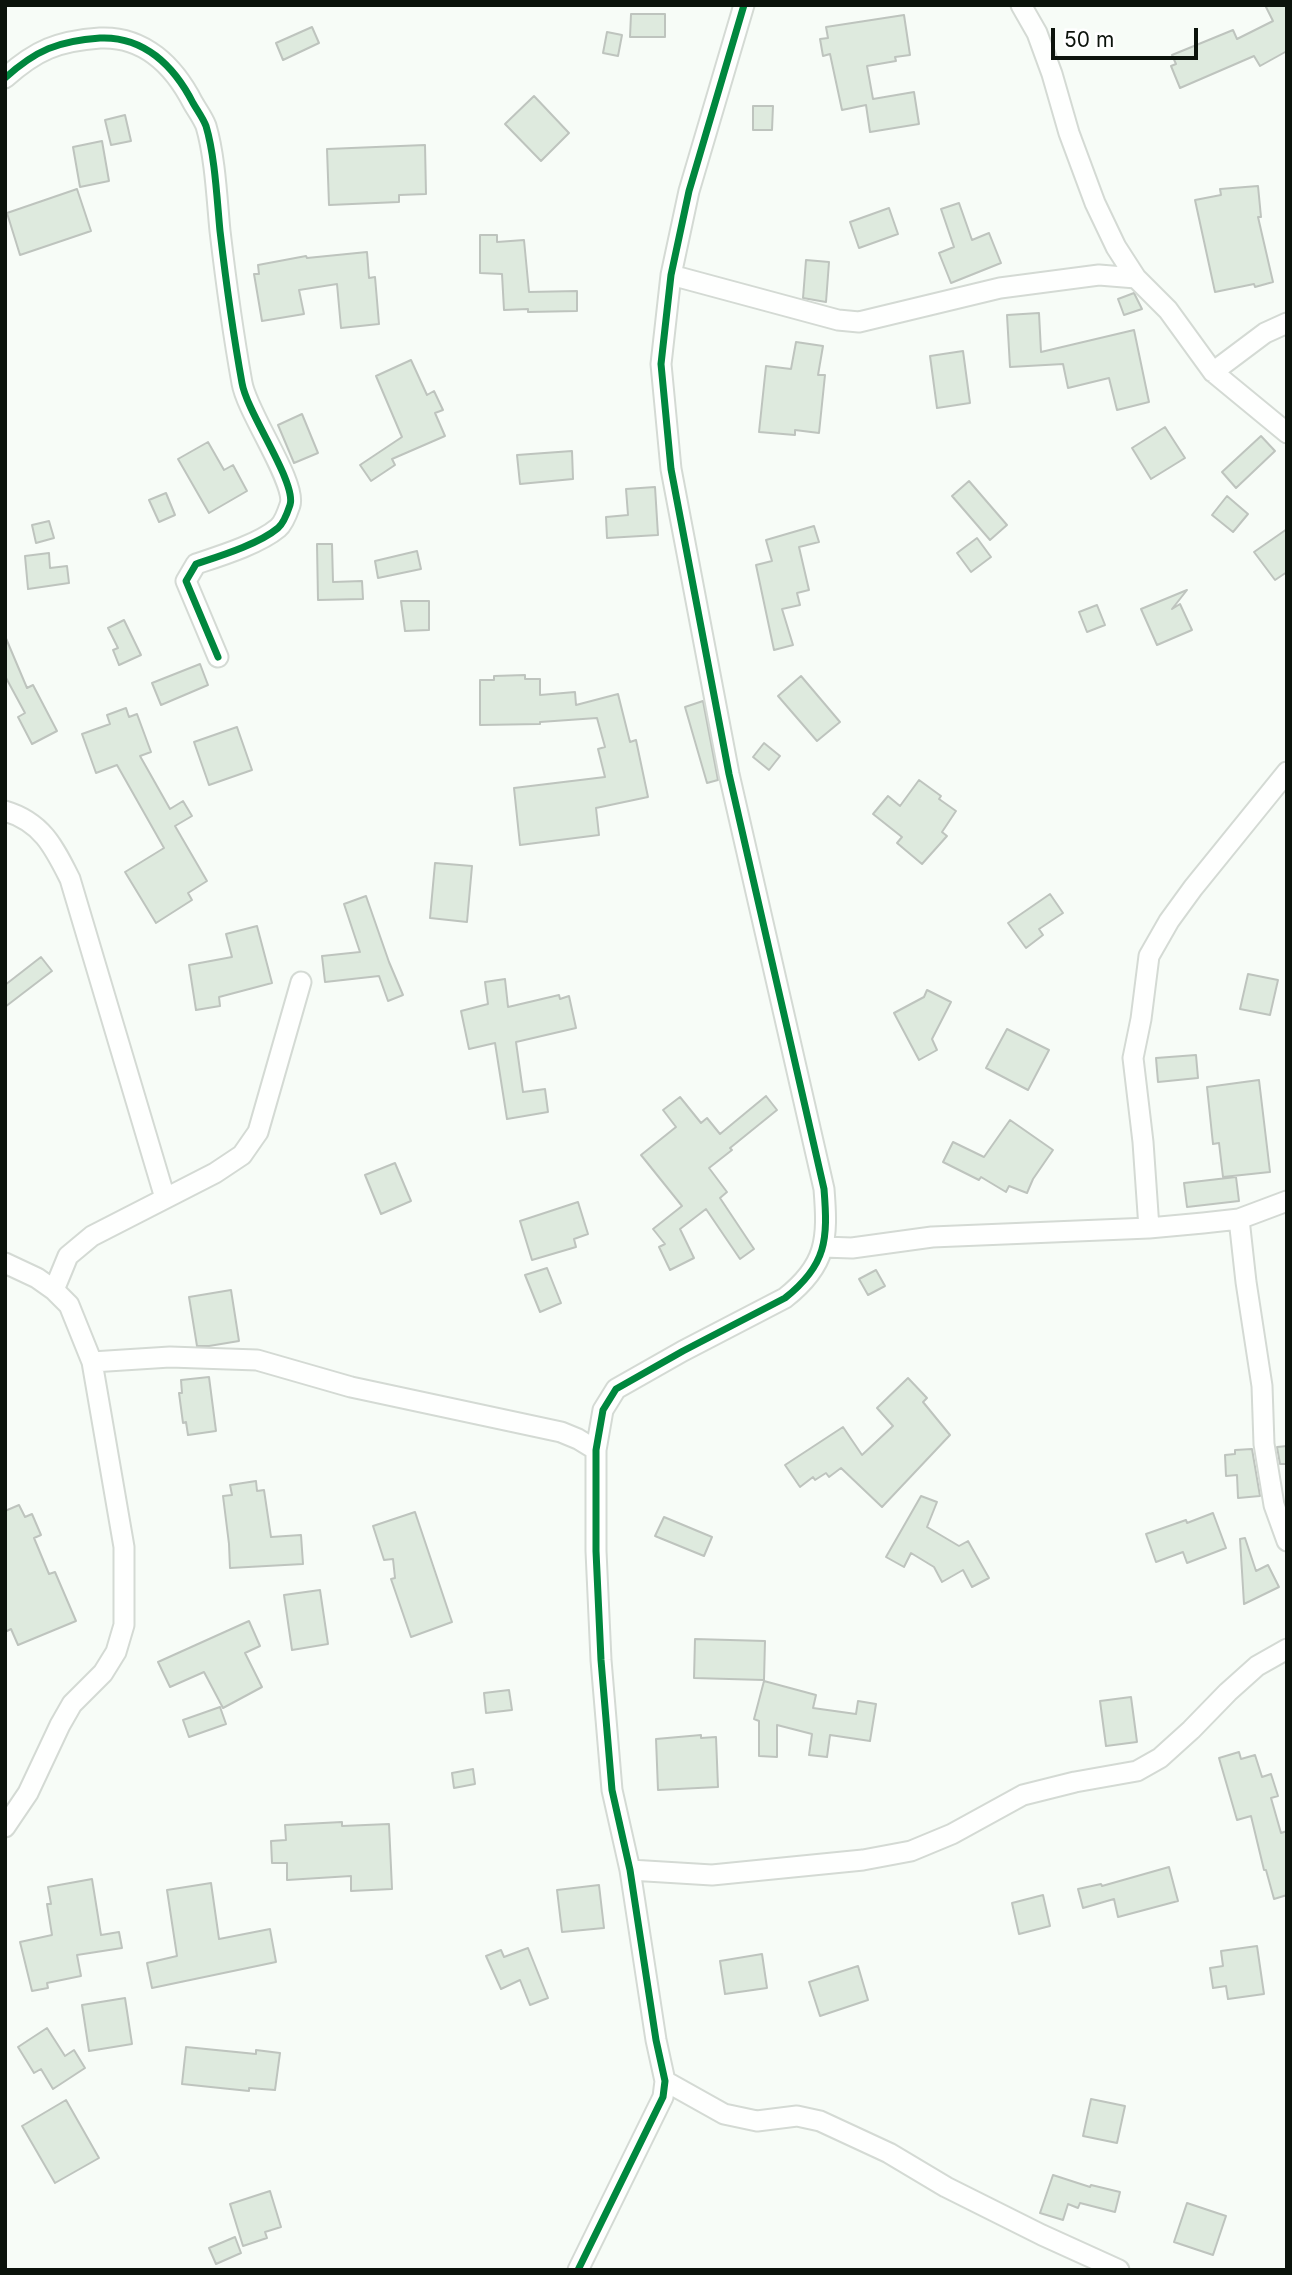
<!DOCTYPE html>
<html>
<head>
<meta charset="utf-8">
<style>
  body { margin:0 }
  #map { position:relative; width:1292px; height:2275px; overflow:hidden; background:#f7fcf7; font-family:Inter,sans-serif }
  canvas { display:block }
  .frame { position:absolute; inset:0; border:7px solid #0b130b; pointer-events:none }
  .scale { position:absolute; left:1051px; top:28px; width:147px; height:32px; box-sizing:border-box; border:4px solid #0b130b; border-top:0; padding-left:9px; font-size:21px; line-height:24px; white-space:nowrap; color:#0b130b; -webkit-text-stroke:5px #fff; paint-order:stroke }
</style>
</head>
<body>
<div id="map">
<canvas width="1292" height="2275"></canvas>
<div class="frame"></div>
<div class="scale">50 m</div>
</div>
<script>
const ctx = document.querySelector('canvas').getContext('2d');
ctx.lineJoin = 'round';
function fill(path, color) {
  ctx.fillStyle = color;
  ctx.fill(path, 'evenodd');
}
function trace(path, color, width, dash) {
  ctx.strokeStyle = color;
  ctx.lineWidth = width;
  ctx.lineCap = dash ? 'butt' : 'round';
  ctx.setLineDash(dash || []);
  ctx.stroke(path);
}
const building = new Path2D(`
  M1265,5H1287V51L1260,66L1254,56L1180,88L1171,66L1176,64L1172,55L1233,30L1237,39L1273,21Z
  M631,14H665V37H630Z
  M904,15L910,55L895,57L896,61L867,66L873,99L914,92L919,124L870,132L866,105L842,110L830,54L823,56L820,39L828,38L826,27Z
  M312,27L319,43L283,60L276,43Z
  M607,32L622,35L618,56L603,53Z
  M534,96L569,133L541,161L505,124Z
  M753,106H773L772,130H753Z
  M125,115L131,141L111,145L105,120Z
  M102,141L109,181L80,187L73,147Z
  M425,145L426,194L399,195V202L329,205L327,149Z
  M1258,186L1261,217H1258L1273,282L1255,287L1254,284L1215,292L1195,200L1221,195L1220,189Z
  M77,189L91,231L20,255L7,213Z
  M959,203L972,240L989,233L1001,263L951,283L939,253L954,247L941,209Z
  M889,208L898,234L859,248L850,222Z
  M480,235H497V242L524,240L529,292L577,291V311L528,312V309L504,310L502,274L480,273Z
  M367,252L369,278L375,277L379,324L341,328L337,284L299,290L304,314L262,321L254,274H259L258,265L306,256L307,258Z
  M806,260L829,262L826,302L803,298Z
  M1134,293L1142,309L1124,315L1118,299Z
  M1039,313L1041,352L1134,330L1149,402L1117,410L1109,378L1068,388L1063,364L1010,367L1007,315Z
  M796,342L823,346L818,375H825L819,433L795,430V435L759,432L766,366L791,369Z
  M963,351L970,403L937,408L930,356Z
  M411,360L427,395L434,391L443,410L435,413L445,436L392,459L395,465L371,481L360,465L402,437L376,376Z
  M302,414L318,453L294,463L278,425Z
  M1165,427L1185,458L1151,479L1132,448Z
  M1261,436L1275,451L1236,488L1222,472Z
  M208,442L224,470L233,465L247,491L209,513L178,459Z
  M572,451L573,479L520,484L517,455Z
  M969,481L1007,525L990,540L952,496Z
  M655,487L658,535L607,538L606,517L628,515L626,489Z
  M166,493L175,515L159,522L149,500Z
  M1227,496L1248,514L1233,532L1212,515Z
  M49,521L54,538L36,543L32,525Z
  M814,526L819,542L799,547L809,590L797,593L800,605L782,609L793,645L774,650L756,565L772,561L766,540Z
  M1287,529V572L1275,580L1254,552Z
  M977,538L991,557L971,572L957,553Z
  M317,544H332L333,582L362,581L363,599L318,600Z
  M417,551L421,569L378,578L375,561Z
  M49,553L50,568L67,566L69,583L28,589L25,556Z
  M1187,590L1172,609L1180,604L1192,630L1157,645L1141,609Z
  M401,601H429V630L405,631Z
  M1097,605L1105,625L1087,632L1079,612Z
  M124,620L141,655L119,665L113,650L118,648L108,628Z
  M5,636L27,688L33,685L57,731L32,744L18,717L25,713L5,676Z
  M200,664L208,685L161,705L152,683Z
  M525,675V679H540V695L575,692L576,705L618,694L630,742L636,740L648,797L596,808L599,835L520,845L514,788L605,777L598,749L605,747L597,718L540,722V724L480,725V680H494V676Z
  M801,676L840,722L817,741L778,696Z
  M703,701L718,780L707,783L685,707Z
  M126,708L129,717L137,714L151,752L140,756L170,809L183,801L192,816L175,826L207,881L188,893L192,900L156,923L125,872L164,848L117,765L96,773L82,734L110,724L107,715Z
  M237,727L252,770L209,785L194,742Z
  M764,743L780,756L769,770L753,757Z
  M919,780L941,796L939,799L956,811L942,832L947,836L922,864L897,843L902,837L873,814L888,796L900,806Z
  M435,863L472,866L467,922L430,918Z
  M1050,894L1063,913L1039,929L1043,935L1026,948L1008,923Z
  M366,896L389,962L403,995L388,1001L379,976L325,982L322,956L360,952L344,904Z
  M257,926L272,983L219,997L220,1006L196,1010L189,965L232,957L226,934Z
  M41,957L52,971L5,1007V985Z
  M1248,974L1278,980L1270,1015L1240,1009Z
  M505,979L508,1007L559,995L560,999L569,996L576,1028L516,1042L523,1092L545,1089L548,1112L507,1119L495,1043L469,1049L461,1011L488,1004L485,982Z
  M927,990L951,1002L932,1039L937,1050L919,1060L894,1013L924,997Z
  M1007,1029L1049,1050L1028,1090L986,1068Z
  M1196,1055L1198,1078L1158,1082L1156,1058Z
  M1259,1080L1270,1172L1223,1177L1219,1143L1213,1144L1207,1087Z
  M766,1096L777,1110L730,1148L732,1150L709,1168L727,1192L720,1198L754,1249L740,1259L706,1209L680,1229L694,1258L670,1270L659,1247L665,1244L653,1229L682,1206L641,1155L676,1127L663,1110L680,1097L701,1123L707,1118L720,1134Z
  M1010,1120L1053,1150L1033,1179L1027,1193L1009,1186L1006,1192L981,1177L979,1180L943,1162L953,1142L984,1157Z
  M395,1163L411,1201L381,1214L365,1175Z
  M1236,1177L1239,1201L1187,1207L1184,1183Z
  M578,1202L588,1234L574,1239L576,1247L532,1260L520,1221Z
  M547,1268L561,1303L540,1312L525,1275Z
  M876,1270L885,1286L868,1295L859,1279Z
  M231,1290L239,1341L209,1346H197L189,1297Z
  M209,1377L216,1431L188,1435L186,1422L183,1423L179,1393H182L181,1380Z
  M908,1378L927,1398L923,1402L950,1435L882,1507L841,1468L829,1477L826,1473L815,1480L813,1477L800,1487L785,1465L843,1427L862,1455L893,1426L877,1408Z
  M1287,1446V1464H1280L1277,1447Z
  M1252,1449L1260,1496L1238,1498L1237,1475L1226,1476L1225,1455L1235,1454V1450Z
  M256,1481L257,1491L264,1490L271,1537L301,1535L303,1564L230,1568L229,1544L223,1496L232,1495L230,1485Z
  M921,1496L937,1502L927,1527L959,1546L968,1541L989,1578L972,1587L963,1570L942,1582L934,1567L911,1553L904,1567L886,1557Z
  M19,1505L25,1517L32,1514L41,1535L34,1538L49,1574L55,1572L76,1621L18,1645L11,1629L5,1632V1511Z
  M415,1512L452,1622L411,1637L391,1579L395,1578L393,1559L384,1560L373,1526Z
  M1213,1513L1226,1548L1187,1563L1183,1552L1156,1562L1146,1534L1186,1520L1187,1523Z
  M664,1517L712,1537L704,1556L655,1536Z
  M1245,1538L1256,1571L1268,1565L1279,1587L1244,1604L1240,1539Z
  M320,1590L328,1644L292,1650L284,1595Z
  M249,1621L260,1646L245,1653L262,1687L223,1708L204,1672L170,1687L158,1662Z
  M695,1639L765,1641L764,1680L694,1678Z
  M764,1681L816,1695L813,1708L856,1714L858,1701L876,1704L870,1741L830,1735L827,1757L809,1755L812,1734L777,1725V1757L759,1756V1721L754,1719Z
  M509,1690L512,1710L486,1713L484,1693Z
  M1131,1697L1137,1742L1106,1746L1100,1701Z
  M220,1707L226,1724L189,1737L183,1720Z
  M701,1735V1738L716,1737L718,1787L658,1790L656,1739Z
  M1239,1752L1241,1759L1255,1755L1262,1777L1271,1774L1278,1796L1271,1798L1281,1833L1287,1831V1895L1274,1899L1266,1870H1264L1251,1816L1237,1820L1219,1758Z
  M473,1769L475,1784L454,1788L452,1773Z
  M342,1822V1826L389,1824L392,1889L351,1891V1876L287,1880V1863H272L271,1841L286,1840L285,1825Z
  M1169,1867L1178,1901L1118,1917L1114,1899L1083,1908L1078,1889L1101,1884L1102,1886Z
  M92,1879L101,1935L119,1932L122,1948L77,1955L81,1976L47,1983L48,1988L32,1991L20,1942L52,1935L47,1904H51L48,1887Z
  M211,1883L219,1939L270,1929L276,1962L152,1988L147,1963L177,1956L167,1890Z
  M599,1885L604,1928L562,1932L557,1890Z
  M1043,1895L1050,1926L1019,1934L1012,1903Z
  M1257,1946L1264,1994L1228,1999L1226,1986L1213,1988L1210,1968L1223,1966L1221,1951Z
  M528,1948L548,1998L530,2005L520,1980L501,1989L486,1956L501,1950L504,1957Z
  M762,1954L767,1988L725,1994L720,1961Z
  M858,1966L868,2000L820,2016L809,1982Z
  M125,1998L132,2044L89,2051L82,2005Z
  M47,2028L65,2056L74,2050L85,2068L53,2089L41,2069L34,2073L18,2047Z
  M186,2047L256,2054V2050L280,2053L275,2090L249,2088V2091L182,2084Z
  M1091,2099L1125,2106L1117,2143L1083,2136Z
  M66,2100L99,2158L55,2183L22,2126Z
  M1053,2175L1090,2187L1091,2185L1120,2192L1115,2212L1080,2203L1078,2208L1068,2204L1063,2220L1040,2213Z
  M270,2191L281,2227L265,2232L267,2238L243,2246L230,2204Z
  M1187,2203L1226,2216L1213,2255L1174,2242Z
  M235,2237L241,2253L216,2264L209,2248Z`);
fill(building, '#deeade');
trace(building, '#bec4be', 2);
const minor = new Path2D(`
  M1021,5L1037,33L1052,74L1069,133L1095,203L1116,247L1136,278L1168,310L1213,372L1287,433
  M5,78C36,50 58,41 100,38C144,36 174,66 193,103C197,110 203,118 206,126C215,156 217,200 220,231C226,282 233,333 242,383C247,413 297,483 290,505C288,511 283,524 278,528C259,544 220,556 196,564L186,581L218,657
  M671,275L838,320L859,322L1000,288L1099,275L1136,278
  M1213,372L1265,333L1287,323
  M5,811C42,822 54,847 70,879L165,1198
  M1239,1219L1246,1282L1262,1386L1264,1444L1274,1505L1287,1541
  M1149,1228L1143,1142L1133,1058L1141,1019L1149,956L1169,921L1193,888L1287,772
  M823,1247L852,1248L932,1237L1149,1228L1203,1223L1239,1219L1287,1201
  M5,1263L37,1278L54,1290L69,1305L92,1362L124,1547V1625L116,1652L103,1673L72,1704L60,1725L28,1793L5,1827
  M54,1290L68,1256L92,1236L215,1173L242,1155L258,1132L301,982
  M92,1362L170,1357L257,1360L351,1387L561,1432L578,1439L596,1450
  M630,1870L712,1875L863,1860L911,1851L952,1834L1023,1795L1075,1782L1137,1771L1160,1758L1191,1730L1228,1692L1257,1666L1287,1649
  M665,2081L724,2114L757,2121L797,2116L820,2121L889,2153L946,2187L1042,2235L1119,2270
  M578,2270L663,2097L665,2081L656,2040L630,1870L612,1790L601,1660L596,1551V1450L603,1410L616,1389L683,1351L785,1298C827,1265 828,1239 824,1189L729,774L671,469L661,364L671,275L689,191L744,5`);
trace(minor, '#d4dad4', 23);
trace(minor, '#fefffe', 19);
trace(new Path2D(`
  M5,78C36,50 58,41 100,38C144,36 174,66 193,103C197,110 203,118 206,126C215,156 217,200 220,231C226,282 233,333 242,383C247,413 297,483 290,505C288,511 283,524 278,528C259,544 220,556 196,564L186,581L218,657
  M578,2270L663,2097L665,2081L656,2040L630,1870L612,1790L601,1660L596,1551V1450L603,1410L616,1389L683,1351L785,1298C827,1265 828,1239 824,1189L729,774L671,469L661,364L671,275L689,191L744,5`), '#00873e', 7);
</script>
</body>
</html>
